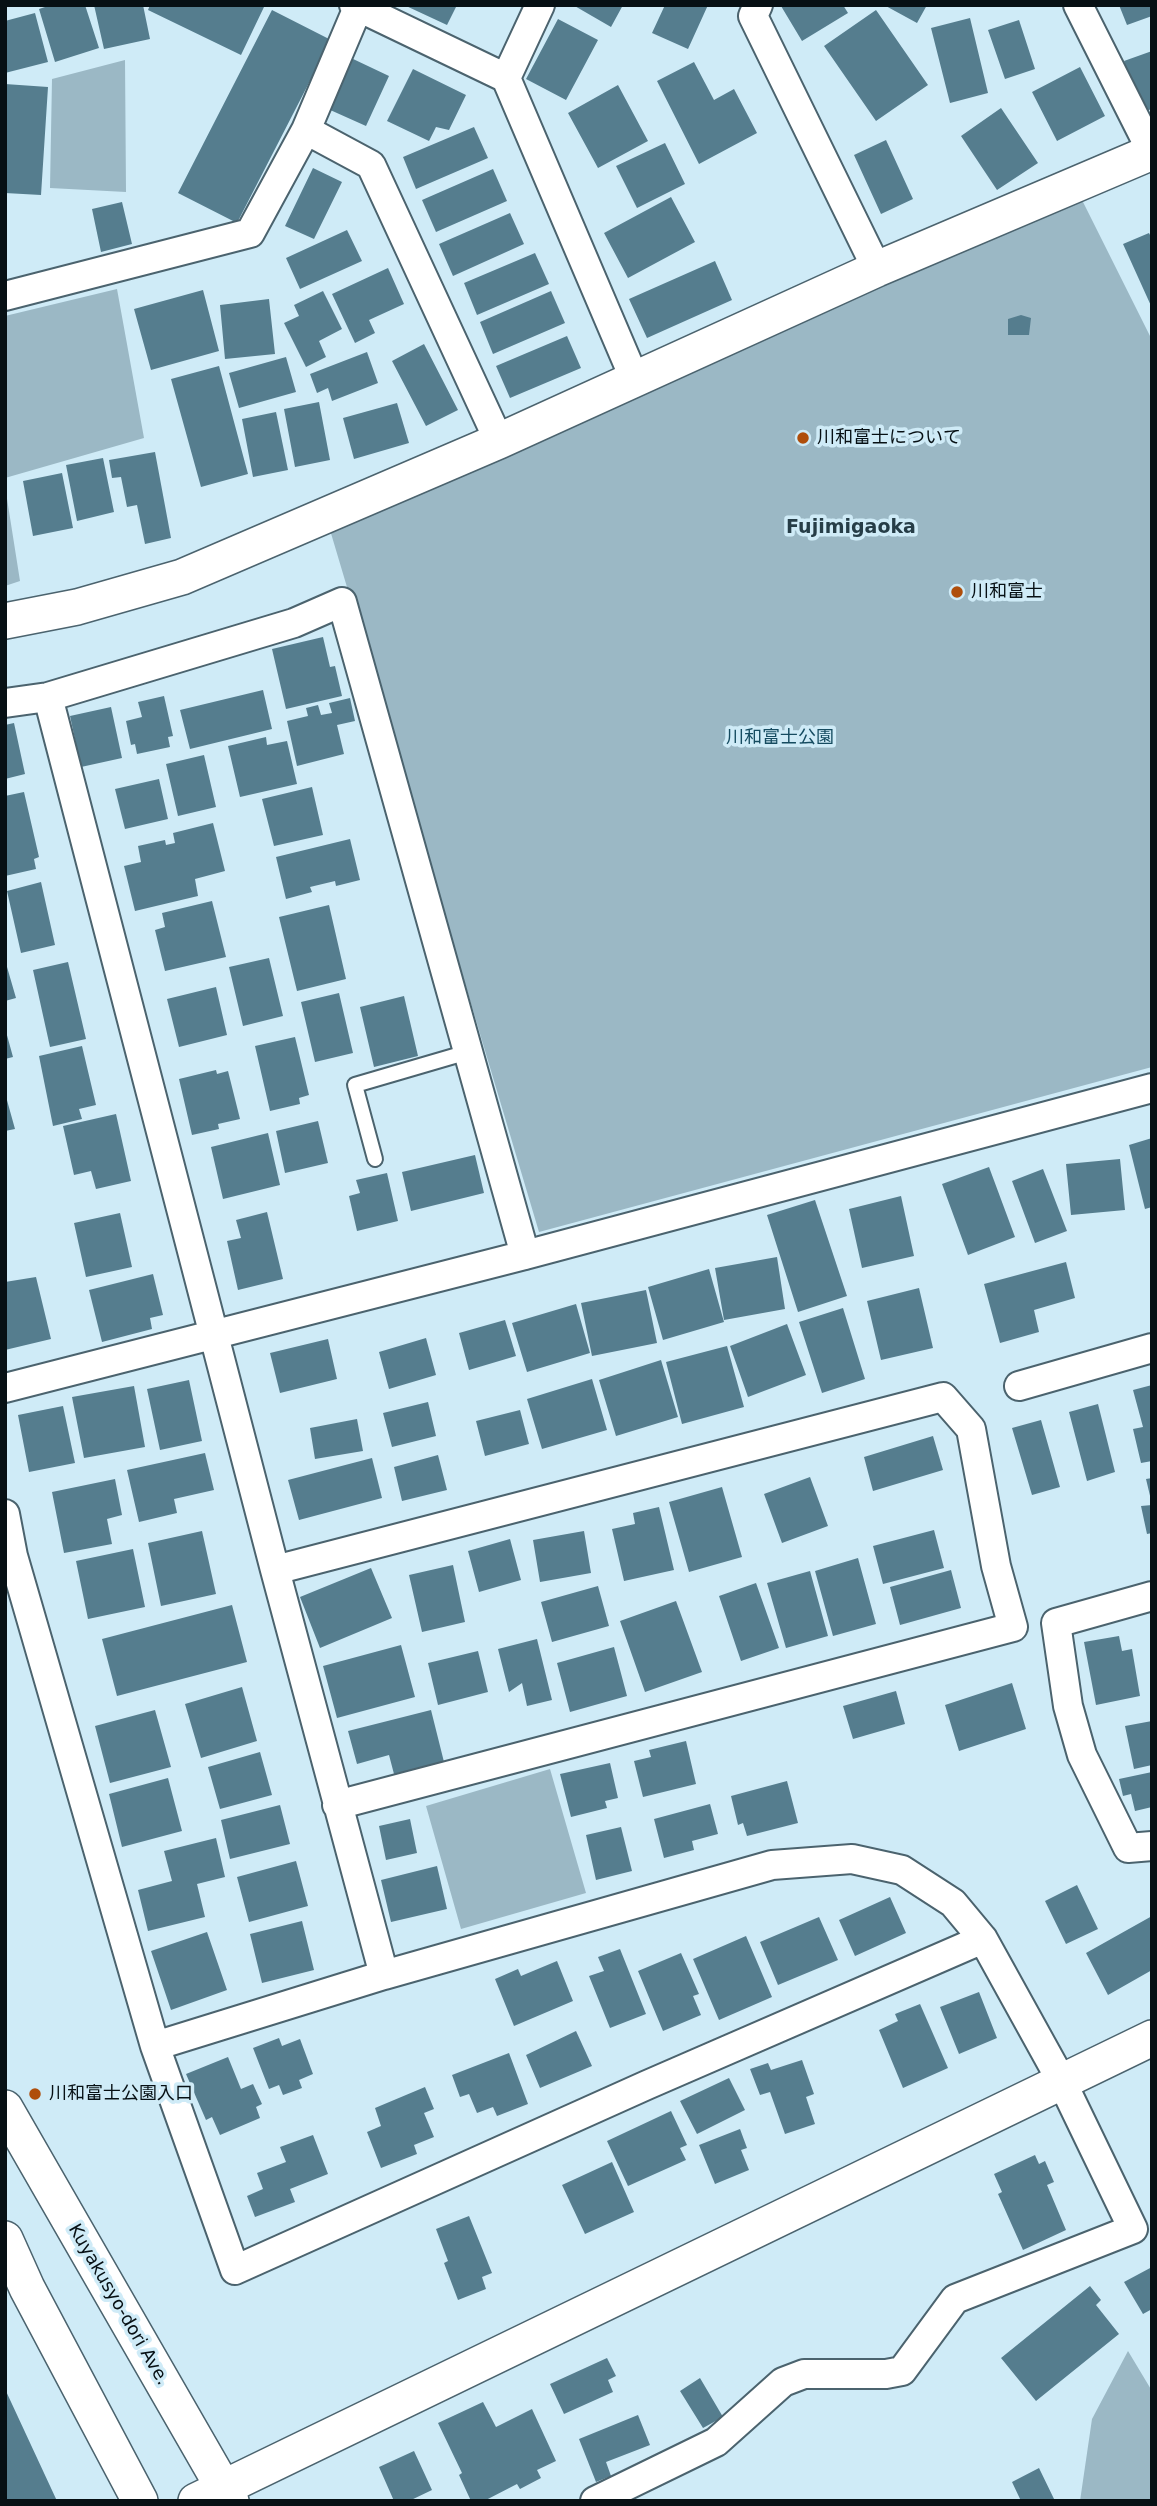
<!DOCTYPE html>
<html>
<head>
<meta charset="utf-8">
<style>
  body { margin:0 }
  #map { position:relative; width:1157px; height:2506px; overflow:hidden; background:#cfebf7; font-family:"DejaVu Sans",sans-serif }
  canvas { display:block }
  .frame { position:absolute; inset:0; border:7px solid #071014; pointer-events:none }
</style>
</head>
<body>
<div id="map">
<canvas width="1157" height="2506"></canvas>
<div class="frame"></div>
</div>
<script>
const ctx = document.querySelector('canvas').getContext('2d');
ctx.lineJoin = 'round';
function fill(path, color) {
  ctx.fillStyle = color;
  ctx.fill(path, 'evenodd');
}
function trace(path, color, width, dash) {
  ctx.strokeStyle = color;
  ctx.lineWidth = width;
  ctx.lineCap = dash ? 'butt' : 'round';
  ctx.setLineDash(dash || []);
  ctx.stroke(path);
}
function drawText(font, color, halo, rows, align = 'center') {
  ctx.font = font + ' "DejaVu Sans","Noto Sans JP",sans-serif';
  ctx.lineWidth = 7;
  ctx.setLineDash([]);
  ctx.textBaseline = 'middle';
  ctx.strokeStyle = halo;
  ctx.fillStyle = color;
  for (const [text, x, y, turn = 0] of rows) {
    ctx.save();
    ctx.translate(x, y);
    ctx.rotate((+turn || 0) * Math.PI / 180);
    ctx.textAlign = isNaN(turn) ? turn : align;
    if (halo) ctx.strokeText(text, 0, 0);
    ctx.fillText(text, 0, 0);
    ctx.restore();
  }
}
fill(new Path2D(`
  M125,60L126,192L50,188L52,79Z
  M1081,198L1152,340V1067L539,1232L330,530Z
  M117,289L144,438L5,478V316Z
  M5,486L20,581L5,586Z
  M550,1769L586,1893L461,1929L426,1806Z
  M1128,2351L1152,2391V2501H1080L1092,2419Z`), '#9bb8c5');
fill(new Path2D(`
  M51,5H85L99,48L55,62L39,9Z
  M94,5H143L150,39L104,49Z
  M150,5H261L264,7L241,55L148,10Z
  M404,5H457L447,25Z
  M573,5H623L611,27Z
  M665,5H708L688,49L652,33Z
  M843,5L848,13L802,41L781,6Z
  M884,5H927L917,23Z
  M1119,5H1152V16L1127,25Z
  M272,10L331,40L237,223L178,193Z
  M876,10L928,85L876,121L824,46Z
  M35,13L48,62L5,73V21Z
  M970,18L988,93L950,103L931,28Z
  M558,19L598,40L566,100L526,79Z
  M1019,20L1035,69L1005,79L988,30Z
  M1152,51V109L1142,112L1124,61Z
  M351,58L389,76L366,126L328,109Z
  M694,62L714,100L734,89L757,133L699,164L657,81Z
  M1080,67L1105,116L1057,141L1032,92Z
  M413,69L466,95L449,130L436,127L429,141L387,121Z
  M5,84L48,87L41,195L5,193Z
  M618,85L648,141L598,168L568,113Z
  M1001,108L1038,163L997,190L961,136Z
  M474,127L488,158L416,189L403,157Z
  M886,140L913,199L881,214L854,155Z
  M665,143L685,184L637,208L616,166Z
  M313,168L342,182L314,239L285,226Z
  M493,169L507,201L436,232L422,200Z
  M671,197L695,242L628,278L604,233Z
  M122,202L132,244L101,252L92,209Z
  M510,213L524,244L453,276L439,244Z
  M347,230L362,261L300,289L286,258Z
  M1149,233L1152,239V308L1123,244Z
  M535,253L549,284L477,315L464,283Z
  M715,261L732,300L647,338L629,299Z
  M388,268L404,304L369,320L375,333L355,343L332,294Z
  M203,290L219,351L151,370L134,309Z
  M323,291L342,329L319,341L326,357L306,367L284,323L299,316L294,305Z
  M551,291L565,323L493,354L480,322Z
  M269,299L275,354L225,359L220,305Z
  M1021,315L1031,318L1029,335H1008V319Z
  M567,336L581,368L510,398L496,366Z
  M424,344L458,410L426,426L392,361Z
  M367,352L378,383L332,401L328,388L317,393L310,374Z
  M286,357L296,392L239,408L229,373Z
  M219,366L248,474L201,487L171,379Z
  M319,402L330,460L295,467L284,409Z
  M397,403L409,443L354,459L343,418Z
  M276,412L288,470L253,477L242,419Z
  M155,452L171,538L145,544L137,505L127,507L121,477L112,478L109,460Z
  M103,458L114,512L77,521L66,465Z
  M62,473L73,528L33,536L23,481Z
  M323,637L330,667L335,666L342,696L286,709L272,649Z
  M263,690L272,729L190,749L180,710Z
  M164,696L173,736L168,737L170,747L137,754L135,744L131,745L126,721L142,717L138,702Z
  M350,698L355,721L337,725L344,754L297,766L287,721L308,716L306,708L318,705L321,715L332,713L329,703Z
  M111,707L122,758L81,767L70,716Z
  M14,723L25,774L5,779V725Z
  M266,737L267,745L287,741L297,784L240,797L228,746Z
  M204,755L216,807L178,816L166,764Z
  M159,779L168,819L125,829L115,789Z
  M312,787L323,835L274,846L262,799Z
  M24,792L39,857L34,859L36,869L5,876V796Z
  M213,823L225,871L195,879L198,896L135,911L124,866L141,862L138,846L165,840L166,845L175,843L173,833Z
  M350,839L360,880L336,886L335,881L310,887L312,892L286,899L276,857Z
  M41,882L55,945L21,953L7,891Z
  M212,901L226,957L165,971L155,930L165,927L162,913Z
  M329,905L346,979L297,991L279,917Z
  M269,958L283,1016L243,1026L229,967Z
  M5,960L16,998L5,1001Z
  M68,962L86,1039L50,1047L33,970Z
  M216,987L227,1035L179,1047L167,999Z
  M339,993L353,1053L315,1062L301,1002Z
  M404,996L418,1056L374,1067L360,1007Z
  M5,1028L13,1057L5,1059Z
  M295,1037L309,1095L299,1098L300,1104L270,1111L255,1046Z
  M82,1046L96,1105L79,1109L82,1119L53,1126L39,1056Z
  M216,1070L217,1074L228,1071L240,1119L218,1124L219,1129L192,1135L179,1079Z
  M5,1093L15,1129L5,1131Z
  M116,1114L131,1181L96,1189L91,1171L74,1175L63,1126Z
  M318,1121L328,1163L285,1173L276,1131Z
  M268,1133L280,1185L223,1199L211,1147Z
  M1152,1138V1207L1145,1209L1129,1145Z
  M475,1155L484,1193L411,1211L402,1172Z
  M1120,1159L1125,1210L1071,1215L1066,1164Z
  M989,1167L1015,1237L968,1255L942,1184Z
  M1043,1169L1067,1231L1035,1243L1012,1181Z
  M387,1173L398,1221L357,1231L349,1196L360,1193L356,1180Z
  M901,1196L914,1256L862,1268L849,1209Z
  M815,1200L847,1296L798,1312L767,1215Z
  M267,1212L283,1279L238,1290L227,1241L241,1238L236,1220Z
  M120,1213L132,1267L86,1277L74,1223Z
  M777,1257L785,1309L724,1320L715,1268Z
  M1066,1262L1075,1298L1034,1310L1039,1332L1000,1343L984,1284Z
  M709,1269L724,1322L663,1340L648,1287Z
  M153,1274L163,1315L150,1318L152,1329L102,1342L89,1290Z
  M36,1277L51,1339L5,1350V1282Z
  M919,1288L933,1348L881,1360L867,1301Z
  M646,1290L657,1343L592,1356L581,1303Z
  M576,1304L590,1353L527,1372L512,1323Z
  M843,1308L865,1379L822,1393L799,1322Z
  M505,1320L516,1356L469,1370L459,1333Z
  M787,1324L806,1375L748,1397L730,1346Z
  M426,1338L436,1375L389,1389L379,1352Z
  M328,1339L337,1379L280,1393L270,1353Z
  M727,1346L744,1407L682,1424L666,1362Z
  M661,1360L678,1417L616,1436L599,1380Z
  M592,1379L607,1430L542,1449L527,1399Z
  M189,1380L202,1441L160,1450L147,1389Z
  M1152,1385V1461L1141,1463L1133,1429L1143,1427L1133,1390Z
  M134,1386L145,1447L84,1458L72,1397Z
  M428,1402L436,1436L392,1447L383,1413Z
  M1098,1404L1115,1472L1087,1481L1069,1412Z
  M63,1406L75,1463L29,1472L18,1415Z
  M520,1410L529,1444L485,1456L476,1421Z
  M357,1419L363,1451L315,1459L310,1428Z
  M1041,1420L1060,1487L1032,1495L1012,1428Z
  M933,1436L943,1470L873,1491L864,1457Z
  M205,1453L214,1490L174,1499L177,1513L139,1522L127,1470Z
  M438,1455L447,1490L402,1501L394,1467Z
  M372,1458L382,1498L299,1520L288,1480Z
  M810,1477L828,1526L782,1543L764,1494Z
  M1152,1478V1500H1151L1146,1479Z
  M115,1479L122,1515L107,1519L112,1544L64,1553L52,1492Z
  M722,1487L742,1557L689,1572L669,1502Z
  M1152,1505V1533L1147,1534L1141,1506Z
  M659,1507L674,1570L624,1581L612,1529L635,1524L633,1513Z
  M934,1530L944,1568L883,1584L873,1546Z
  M202,1531L216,1594L161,1606L148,1543Z
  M584,1531L591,1573L540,1582L533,1540Z
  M510,1539L521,1580L479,1592L468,1551Z
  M133,1549L145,1607L88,1619L76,1561Z
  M858,1558L876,1624L833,1636L815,1571Z
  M453,1565L465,1622L422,1632L409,1575Z
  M371,1568L392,1618L320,1648L300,1597Z
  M951,1570L961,1608L900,1625L890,1587Z
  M810,1571L828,1636L786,1648L767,1583Z
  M756,1583L779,1648L741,1661L719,1596Z
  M598,1586L609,1626L552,1642L541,1602Z
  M676,1601L702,1672L645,1692L620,1621Z
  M232,1605L247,1662L117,1696L102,1639Z
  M1119,1636L1122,1651L1132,1649L1140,1696L1096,1705L1084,1642Z
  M537,1639L552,1700L527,1706L522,1683L509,1692L498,1649Z
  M401,1645L415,1697L337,1718L323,1666Z
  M614,1647L627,1696L570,1712L557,1663Z
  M478,1651L488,1692L438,1705L428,1663Z
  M1012,1683L1026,1729L959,1751L945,1705Z
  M242,1687L257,1741L201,1758L185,1704Z
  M896,1691L905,1724L853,1739L843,1706Z
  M155,1710L171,1767L110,1783L95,1726Z
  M431,1710L444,1762L394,1774L389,1755L357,1764L348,1731Z
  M1152,1721V1765L1134,1769L1125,1726Z
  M686,1741L696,1784L643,1797L634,1761L651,1757L649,1750Z
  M260,1752L272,1795L220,1809L208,1767Z
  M610,1763L618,1798L605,1801L607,1808L571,1817L560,1774Z
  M1152,1772V1807L1135,1811L1131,1794L1123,1796L1119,1779Z
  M168,1778L182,1831L122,1847L109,1794Z
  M787,1781L798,1823L747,1836L743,1823L738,1825L731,1796Z
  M710,1804L718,1834L692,1841L694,1850L664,1858L654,1819Z
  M280,1805L290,1844L230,1859L221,1820Z
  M410,1819L417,1853L386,1860L379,1826Z
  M621,1827L632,1871L596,1880L586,1835Z
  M216,1838L225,1877L197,1884L205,1917L148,1931L138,1890L172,1881L164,1851Z
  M296,1861L308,1906L249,1922L237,1877Z
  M437,1866L447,1909L391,1922L381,1880Z
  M1077,1885L1098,1929L1066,1944L1045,1901Z
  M890,1897L906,1933L855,1956L839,1920Z
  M1152,1916V1970L1108,1995L1086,1953Z
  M819,1917L838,1960L778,1985L760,1942Z
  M302,1921L314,1970L262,1983L250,1934Z
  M207,1932L227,1990L171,2010L151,1951Z
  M746,1936L772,1997L719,2020L693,1959Z
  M620,1949L646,2014L610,2028L589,1976L604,1971L598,1957Z
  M681,1953L699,1994L693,1996L701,2015L663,2031L638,1971Z
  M557,1961L573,2001L514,2026L495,1979L518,1969L521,1976Z
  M979,1992L997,2038L959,2054L940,2007Z
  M920,2004L948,2068L903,2088L879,2030L898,2021L895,2014Z
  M576,2031L592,2066L540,2088L526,2055Z
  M279,2038L282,2046L300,2039L313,2074L299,2080L302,2088L283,2095L279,2085L269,2089L253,2048Z
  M509,2053L528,2104L497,2116L493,2107L477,2113L469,2094L460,2097L452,2075Z
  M228,2057L241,2089L253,2084L262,2104L256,2107L260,2118L220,2135L212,2117L206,2120L186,2074Z
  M802,2060L814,2094L806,2097L815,2124L785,2134L770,2092L760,2095L750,2069L768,2063L771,2070Z
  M729,2078L745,2110L697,2134L680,2101Z
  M425,2087L434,2109L424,2113L434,2137L414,2145L417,2154L381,2168L367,2132L381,2126L375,2108Z
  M671,2111L687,2145L680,2148L686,2160L628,2186L607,2141Z
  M740,2129L747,2148L741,2150L749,2170L715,2184L699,2145Z
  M313,2135L328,2174L290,2189L295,2202L255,2217L247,2196L263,2189L257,2173L286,2162L280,2147Z
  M1035,2155L1039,2164L1045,2161L1054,2182L1047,2185L1066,2230L1023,2250L998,2194L1002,2192L994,2174Z
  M612,2162L634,2212L585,2234L562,2185Z
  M469,2216L492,2273L482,2277L486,2289L458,2300L444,2263L448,2261L436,2229Z
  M1152,2267V2309L1143,2314L1124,2282Z
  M1090,2286L1101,2300L1096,2305L1119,2334L1036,2401L1001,2358Z
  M607,2358L616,2376L608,2380L613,2392L564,2414L550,2384Z
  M700,2378L723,2417L703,2428L680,2391Z
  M5,2389L57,2501H5Z
  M483,2402L496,2427L532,2409L556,2461L537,2470L541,2478L520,2489L517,2484L484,2501H471L459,2475L462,2473L438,2423Z
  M638,2415L650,2445L606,2462L611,2476L596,2482L579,2439Z
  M414,2451L432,2490L409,2501H394L379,2467Z
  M1039,2468L1055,2501H1021L1012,2482Z`), '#557d8e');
const service = new Path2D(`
  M375,1159L355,1085L468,1052`);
const minor = new Path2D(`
  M354,5L506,78L635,380
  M758,5L753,16L877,269
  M1078,5L1152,152
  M506,78L540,5
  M306,130L371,165L499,441
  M5,296L250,233L306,130L359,5
  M48,697L275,1570L384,1975
  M5,703L48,697L294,623L342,602L525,1255
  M1019,1386L1152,1348
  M5,1388L525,1255L1152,1088
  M5,1514L13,1556L155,2046L235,2270L647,2085L983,1939
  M275,1570L943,1397L971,1429L996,1566L1013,1627L337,1805
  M1152,1596L1056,1623L1068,1706L1082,1755L1128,1848L1152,1846
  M155,2046L384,1975L772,1865L852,1859L902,1870L953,1903L983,1939L1061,2080L1133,2229L955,2299L902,2371L886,2374H804L783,2382L716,2442L595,2501`);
const tertiary = new Path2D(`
  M5,621L77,607L182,577L499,441L877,269L1152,152
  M5,2108L231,2501
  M5,2239L27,2288L140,2501
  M196,2501L1152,2038`);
trace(service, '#4b636e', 18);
trace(minor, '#4b636e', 32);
trace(tertiary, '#4b636e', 38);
trace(service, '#fff', 14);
trace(minor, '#fff', 28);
trace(tertiary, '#fff', 35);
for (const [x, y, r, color] of [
  [803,438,7,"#af4e0b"],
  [957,592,7,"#af4e0b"],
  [35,2094,7,"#af4e0b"]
]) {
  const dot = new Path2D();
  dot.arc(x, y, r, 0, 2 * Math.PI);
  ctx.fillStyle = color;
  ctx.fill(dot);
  trace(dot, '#cfebf7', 2.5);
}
drawText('18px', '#071014', '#cfebf7', [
  ["川和富士について",817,438],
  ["川和富士",971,592],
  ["川和富士公園入口",49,2094]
], 'left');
drawText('18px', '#154b60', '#cfebf7', [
  ["川和富士公園",780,738]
]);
drawText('18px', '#071014', '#cfebf7', [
  ["Kuyakusyo-dori Ave.",118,2305,60]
]);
drawText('bold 19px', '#263d47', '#cfebf7', [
  ["Fujimigaoka",851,528]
]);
</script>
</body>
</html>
